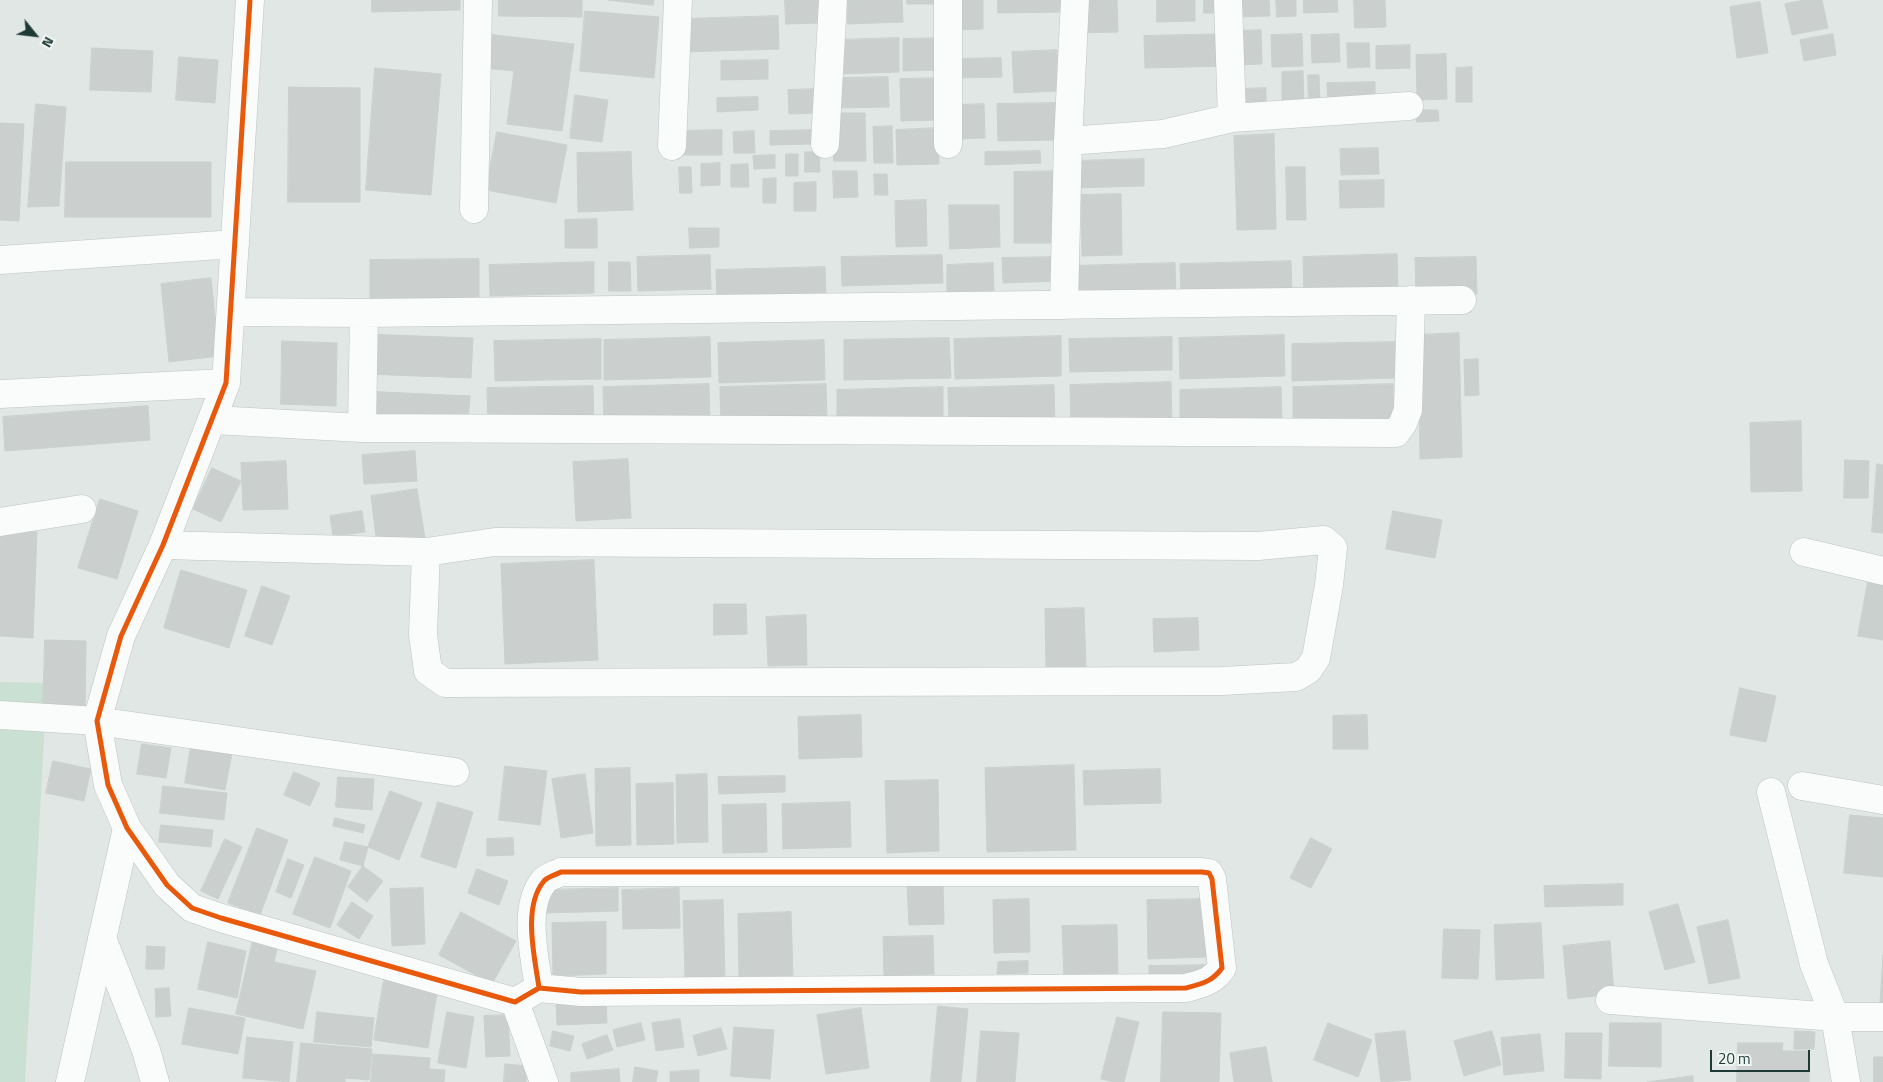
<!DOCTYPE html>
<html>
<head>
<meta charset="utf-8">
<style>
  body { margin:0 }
  #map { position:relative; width:1883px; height:1082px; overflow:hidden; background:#e1e7e4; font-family:"Titillium Web",sans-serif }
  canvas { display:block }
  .north { position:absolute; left:10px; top:10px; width:50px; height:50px; -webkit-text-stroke:4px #eef6f3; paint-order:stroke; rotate:119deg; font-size:14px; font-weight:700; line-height:20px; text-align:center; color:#1f3935 }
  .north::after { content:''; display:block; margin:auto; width:18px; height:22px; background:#1f3935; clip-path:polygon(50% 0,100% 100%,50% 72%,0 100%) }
  .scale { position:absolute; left:1710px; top:1050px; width:100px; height:22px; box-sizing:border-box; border:2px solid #1f3935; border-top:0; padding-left:6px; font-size:15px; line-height:18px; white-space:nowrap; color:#1f3935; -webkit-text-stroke:4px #eef6f3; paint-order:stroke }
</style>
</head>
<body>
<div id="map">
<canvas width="1883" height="1082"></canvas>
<div class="north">N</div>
<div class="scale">20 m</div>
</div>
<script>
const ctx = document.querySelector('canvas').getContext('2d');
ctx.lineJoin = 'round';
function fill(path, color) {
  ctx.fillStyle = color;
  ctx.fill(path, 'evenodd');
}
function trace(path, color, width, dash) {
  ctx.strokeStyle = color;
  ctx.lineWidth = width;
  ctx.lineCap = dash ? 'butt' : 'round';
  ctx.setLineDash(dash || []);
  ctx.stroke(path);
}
fill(new Path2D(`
  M0,682L47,683L25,1082H0Z`), '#c9e0d2');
const building = new Path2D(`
  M372,0H460V10L372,12Z
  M499,0H582V17L499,16Z
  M609,0H654L653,5Z
  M785,0H820L821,23L786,24Z
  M848,0H902L903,22L848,24Z
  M907,0H935V4H907Z
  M952,0H983V29L952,30Z
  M998,0H1063V12L998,13Z
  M1082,0H1117L1118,32L1082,33Z
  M1157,0H1195V21L1157,22Z
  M1204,0H1227L1228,13H1204Z
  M1235,0H1269L1270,16L1236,17Z
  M1276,0H1296V16L1277,17Z
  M1304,0H1337L1338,12L1304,13Z
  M1354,0H1385L1386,27L1355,28Z
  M1805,0H1822L1828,28L1792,35L1785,4Z
  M1760,2L1768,53L1737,58L1730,7Z
  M585,11L659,17L654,78L580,71Z
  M778,16L779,49L684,52L683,19Z
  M1261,30L1262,64L1236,65V31Z
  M487,34L574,44L562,131L507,124L514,71L483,68Z
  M1229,34L1230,66L1145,68L1144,36Z
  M1302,34L1303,66L1272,67L1271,35Z
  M1339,34L1340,62L1312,63L1311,35Z
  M1833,34L1836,55L1804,61L1800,40Z
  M899,38V72L837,74L836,40Z
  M940,38V70L903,71V39Z
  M1347,43H1369L1370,67L1348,68Z
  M1410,45V68L1376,69V46Z
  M92,48L153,51L151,92L90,90Z
  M1057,50L1058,91L1014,93L1012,52Z
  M1446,54L1447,99L1417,100L1416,55Z
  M179,57L218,60L215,103L176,100Z
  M1001,58L1002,77L958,78V59Z
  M768,60V79L721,80V61Z
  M1472,67V102H1456V68Z
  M375,68L441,74L431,195L366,190Z
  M1303,71L1304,109H1282V72Z
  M1308,75H1319L1320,107L1309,108Z
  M888,77L889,107L835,108V78Z
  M943,78L944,120L901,121L900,79Z
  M1375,82V106L1328,108L1327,83Z
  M289,87L360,88V202H288Z
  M1266,88V111L1241,112L1240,89Z
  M817,89L818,113L789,114L788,90Z
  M575,95L608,100L602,142L570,138Z
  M758,97V110L717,112V98Z
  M1056,103L1057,140L998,141L997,104Z
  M36,104L66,107L59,206L28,207Z
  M984,104L985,138L959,139V105Z
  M1416,110H1438L1439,121L1417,122Z
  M833,113H865L866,161H834Z
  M0,123L24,124L19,221L0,220Z
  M892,126L893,163H874L873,127Z
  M938,128L939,164L897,165L896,130Z
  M722,130V155H680V131Z
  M813,130V144L770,145V131Z
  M754,131L755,153H734L733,132Z
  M497,132L567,145L556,203L486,190Z
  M1274,134L1276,229L1237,230L1234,136Z
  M1378,148L1379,174L1341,175L1340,149Z
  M1040,151L1041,163L985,165V152Z
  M631,152L633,210L578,212L577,153Z
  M805,152H819L820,172H805Z
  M786,154H798V176H786Z
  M775,155V168L754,169L753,156Z
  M1144,159V186L1073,188V161Z
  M66,162H211V217H65Z
  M720,163V185L701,186V164Z
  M748,164L749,187H731V165Z
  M679,167H691L692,193H680Z
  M1286,167H1305L1306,220H1287Z
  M833,171H857L858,197L834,198Z
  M1062,171V243H1014V172Z
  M874,174H887L888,195H875Z
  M776,178V203H763V179Z
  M1384,180V207L1340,208L1339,181Z
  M816,182V211H794V183Z
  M1121,194L1122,255L1082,256L1081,195Z
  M926,200L927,246L896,247L895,201Z
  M949,205H999L1000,247L950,249Z
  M597,219V248H565V220Z
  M689,228H719V247L690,248Z
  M1397,254L1398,292L1304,295L1303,257Z
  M710,255L711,289L638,291L637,257Z
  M942,255L943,283L842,286L841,257Z
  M1057,257L1058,281L1003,283L1002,258Z
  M1476,257L1477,294L1416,296L1415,258Z
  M479,259V298H370V260Z
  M1291,261L1292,296L1181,299L1180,264Z
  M594,262V293L490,296L489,265Z
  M609,262H630L631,291H609Z
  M993,263L994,292L947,293V265Z
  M1175,263L1176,299L1072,302L1071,266Z
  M825,267L826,299L717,301L716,270Z
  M211,278L219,356L169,362L161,284Z
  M1459,333L1462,457L1420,459L1418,335Z
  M365,334L473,338L471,378L363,374Z
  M1284,335L1285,376L1180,379L1179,338Z
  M1061,336V376L955,379L954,339Z
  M710,337L711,377L604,380V340Z
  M1172,337V370L1070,372L1069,339Z
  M949,338L951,378L844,380V340Z
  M601,339V379L495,381L494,341Z
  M824,340L825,380L719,383L718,343Z
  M282,341L337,343L336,406L281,404Z
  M1395,342V378L1292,381V344Z
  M1478,359L1479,395L1465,396L1464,360Z
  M1171,382L1172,422L1071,425L1070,385Z
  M709,384L710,424L604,427L603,387Z
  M826,384L827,424L721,427L720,387Z
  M1393,384L1394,423L1293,426V387Z
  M1054,385L1055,425L949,427L948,388Z
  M593,386L594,426L488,428L487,388Z
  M943,387V427L837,430V390Z
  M1281,387L1282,420L1180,422V390Z
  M361,391L470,396L467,434L359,428Z
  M148,406L150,440L5,451L3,417Z
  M1801,421L1802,491L1751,492L1750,423Z
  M415,451L417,481L364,484L362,455Z
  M628,459L631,518L576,521L573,462Z
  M1845,460L1869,461L1868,498H1844Z
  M286,461L288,509L243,510L241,463Z
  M1877,464L1883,465V533L1872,532Z
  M212,468L241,481L221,522L193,509Z
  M417,489L425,538L377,545L371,496Z
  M100,499L138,511L117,579L78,568Z
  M362,511L365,532L333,536L330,516Z
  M1393,511L1442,520L1435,558L1386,549Z
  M0,531L37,532L33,638L0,636Z
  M594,560L598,660L505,664L501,564Z
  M181,570L247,590L229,648L164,628Z
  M1869,576L1883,578V640L1858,636Z
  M262,586L290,596L272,645L245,636Z
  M714,604H746L747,634L714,635Z
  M1084,608L1086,667L1046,668L1045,609Z
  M806,615L807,665L768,666L766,617Z
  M1198,618L1199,650L1154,652L1153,619Z
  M45,640L86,641L85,711H43Z
  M1740,688L1776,696L1766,742L1730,735Z
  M861,715L862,757L799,759L798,717Z
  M1367,715L1368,749H1333V716Z
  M142,744L171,748L166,778L137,774Z
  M191,746L232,753L225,790L185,783Z
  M53,761L91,769L84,801L46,793Z
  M1074,765L1076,850L987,852L985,768Z
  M505,766L547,771L540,825L499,820Z
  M630,768L631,845L596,846L595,769Z
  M1160,769L1161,803L1084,805L1083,771Z
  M294,772L320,783L310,806L284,795Z
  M585,774L593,833L561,838L552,779Z
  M707,774L708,842L677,843L676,775Z
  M785,776V792L719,794L718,777Z
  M338,777L374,779L372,810L336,807Z
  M938,780L939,851L887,853L885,781Z
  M673,783L674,844L637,845L636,784Z
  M163,786L227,793L224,820L160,813Z
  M390,791L422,803L399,860L368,847Z
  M438,802L473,812L456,868L421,857Z
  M850,802L851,847L783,849L782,804Z
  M766,804L767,852L723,853L722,805Z
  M1850,815L1883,818V877L1844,873Z
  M335,818L365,825L363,833L333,826Z
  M161,825L213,830L211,847L159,842Z
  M257,828L288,840L260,915L228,903Z
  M513,838L514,855L487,856V839Z
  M1311,838L1332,849L1311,888L1290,878Z
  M225,839L242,847L218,899L201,891Z
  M345,842L368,847L363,866L340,860Z
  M315,857L351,871L330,928L293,914Z
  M288,859L304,865L291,898L276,892Z
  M363,866L383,881L367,902L348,887Z
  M477,869L508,881L499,905L468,893Z
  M943,883L944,924L909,925L907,884Z
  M1623,884V905L1545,907L1544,886Z
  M423,888L425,944L392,946L390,889Z
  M618,888V911L546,913V890Z
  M679,888L680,928L623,929L622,890Z
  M1029,899L1030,952L994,953L993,900Z
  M1207,899L1208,957L1148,959L1147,900Z
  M723,900L725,976L685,978L683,901Z
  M352,902L373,916L359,939L337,925Z
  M1678,904L1695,962L1665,970L1649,912Z
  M461,912L516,941L492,984L439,955Z
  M791,912L793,979L739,980L738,914Z
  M1728,920L1740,978L1709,984L1697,927Z
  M606,922V974L553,976L552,923Z
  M1541,923L1544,978L1496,980L1494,925Z
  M1117,925L1118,979L1064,980L1062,926Z
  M1444,929L1480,930L1478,979L1442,978Z
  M933,936L934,974L884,976L883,937Z
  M253,940L278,945L274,962L316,971L303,1029L236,1014Z
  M1610,941L1614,994L1568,999L1563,946Z
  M208,942L246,951L237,998L198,989Z
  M147,946L165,947L164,969H146Z
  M1883,955V1009H1880Z
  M1028,961V973L997,974L998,962Z
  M1209,965L1208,974L1149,976V966Z
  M384,979L438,987L428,1048L374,1040Z
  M169,988L171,1016L156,1017L155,989Z
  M606,1000L607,1023L557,1025L556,1001Z
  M938,1006L968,1009L961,1082H931Z
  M189,1008L245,1018L238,1054L182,1044Z
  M861,1008L869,1068L826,1074L817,1015Z
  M317,1012L374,1018L371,1047L314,1042Z
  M447,1012L474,1017L466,1068L438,1063Z
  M1163,1012L1221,1013L1219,1082H1161Z
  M508,1015L510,1056L486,1057L484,1016Z
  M1117,1017L1139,1022L1124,1082H1115L1101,1079Z
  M680,1019L684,1047L656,1051L652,1023Z
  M641,1023L645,1040L617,1047L613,1030Z
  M1328,1023L1372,1040L1358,1077L1314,1060Z
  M1610,1023H1661V1067L1609,1066Z
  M734,1027L774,1030L770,1079L731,1076Z
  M721,1028L727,1049L698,1056L693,1036Z
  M553,1031L574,1036L570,1051L550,1046Z
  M981,1031L1019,1033L1015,1082H977Z
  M1405,1031L1411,1080L1381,1082L1375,1034Z
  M1492,1031L1501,1065L1464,1076L1454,1041Z
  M1795,1031L1815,1032L1814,1049H1794Z
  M1566,1033H1602L1601,1079L1565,1078Z
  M1540,1034L1544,1071L1504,1075L1501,1038Z
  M607,1035L613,1050L587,1059L582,1044Z
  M247,1037L293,1042L289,1082L243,1078Z
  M301,1043L372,1049L369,1080L345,1078V1082H297Z
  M1738,1043H1783L1782,1051H1809V1082H1737Z
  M1266,1047L1272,1082H1234L1230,1053Z
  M373,1054L430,1058L429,1069L445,1070L444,1082H371Z
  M1874,1057H1883V1082H1874Z
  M505,1064L527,1066L526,1082H504Z
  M635,1067L658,1071L656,1082H633Z
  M619,1069L620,1082H571V1073Z
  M699,1070V1082H670V1072Z
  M1693,1076V1082H1648Z`);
fill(building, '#cbd0cf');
trace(building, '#c9d0cd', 1);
const minor = new Path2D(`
  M250,0L226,383L163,545L121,636L97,721L108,785L127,828L167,885L192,908L221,918L515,1002L539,988L581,992L1186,988C1201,984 1212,982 1222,968L1212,879L1209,873L1202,872H561C555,875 547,877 544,881C522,907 535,958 539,988
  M1228,0L1232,118
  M1068,141L1163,134L1232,118L1409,106
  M825,144L833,0
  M948,144V0
  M672,146L678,0
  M474,209L478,0
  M0,260L235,244
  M1064,305L1068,141L1075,0
  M231,312L364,313L1462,300
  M0,394L226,383
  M213,420L362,428L1396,433L1403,423L1408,410L1411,300
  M362,428L364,313
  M0,522L82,509
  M163,545L426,552L495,542L1258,546L1324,540L1333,548L1329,585L1316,658L1308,670L1296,677L1222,681L445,683L428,671L423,635L426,552
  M1804,552L1883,571
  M0,715L97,721L455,772
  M1802,786L1883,800
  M1771,792L1814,964L1835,1017L1846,1082
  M102,938L146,1050L155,1082
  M1610,1000L1835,1017H1883
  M515,1002L544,1082
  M70,1082L127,828`);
trace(minor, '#bec4c1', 29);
trace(minor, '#fafbfb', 28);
trace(new Path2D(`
  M250,0L226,383L163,545L121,636L97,721L108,785L127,828L167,885L192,908L221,918L515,1002L539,988L581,992L1186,988C1201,984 1212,982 1222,968L1212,879L1209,873L1202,872H561C555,875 547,877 544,881C522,907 535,958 539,988`), '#e8590c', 5);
</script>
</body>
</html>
